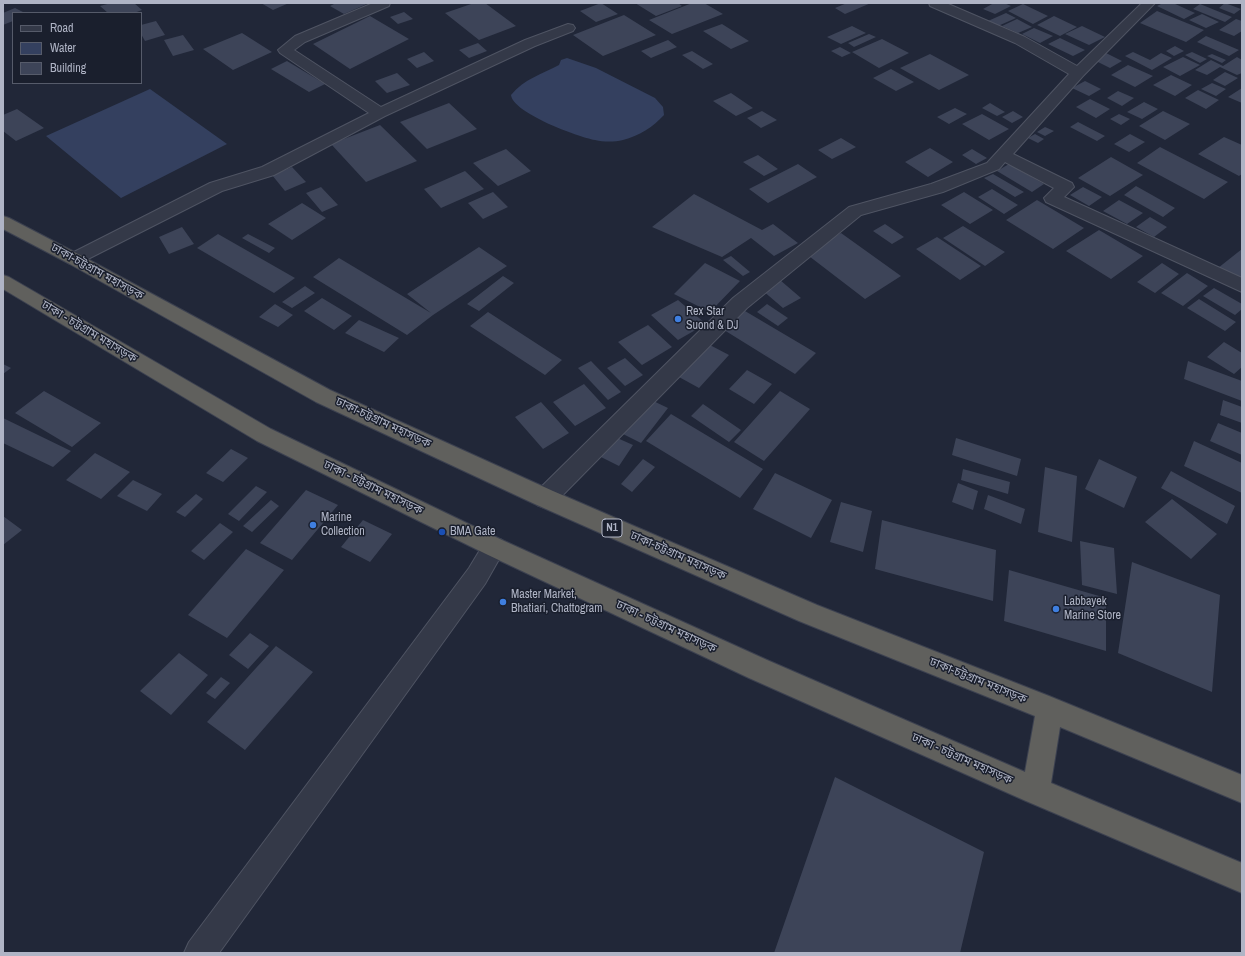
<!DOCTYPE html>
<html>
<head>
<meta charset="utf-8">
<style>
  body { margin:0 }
  #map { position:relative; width:1245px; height:956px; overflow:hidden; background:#212738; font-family:"Archivo Narrow",sans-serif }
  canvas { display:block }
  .frame { position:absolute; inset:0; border:4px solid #afb4c5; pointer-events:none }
  .legend { position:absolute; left:12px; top:12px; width:130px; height:72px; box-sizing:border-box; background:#1a1f2d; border:1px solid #565b6a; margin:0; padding:5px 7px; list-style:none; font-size:12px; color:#afb4c5 }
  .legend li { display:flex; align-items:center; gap:8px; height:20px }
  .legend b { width:20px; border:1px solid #565b6a }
</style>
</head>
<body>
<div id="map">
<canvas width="1245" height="956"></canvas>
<div class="frame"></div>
<ul class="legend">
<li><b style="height:5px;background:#343948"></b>Road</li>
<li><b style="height:11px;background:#34405f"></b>Water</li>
<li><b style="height:11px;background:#3d4458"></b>Building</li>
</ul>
</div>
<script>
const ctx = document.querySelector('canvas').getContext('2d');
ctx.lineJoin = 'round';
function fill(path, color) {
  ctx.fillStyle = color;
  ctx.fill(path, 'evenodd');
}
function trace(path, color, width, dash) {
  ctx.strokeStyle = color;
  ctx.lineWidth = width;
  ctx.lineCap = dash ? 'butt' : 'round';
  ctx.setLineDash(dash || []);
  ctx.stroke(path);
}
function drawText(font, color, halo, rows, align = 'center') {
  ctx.font = font + ' "Archivo Narrow","Noto Sans Bengali",sans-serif';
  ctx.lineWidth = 3;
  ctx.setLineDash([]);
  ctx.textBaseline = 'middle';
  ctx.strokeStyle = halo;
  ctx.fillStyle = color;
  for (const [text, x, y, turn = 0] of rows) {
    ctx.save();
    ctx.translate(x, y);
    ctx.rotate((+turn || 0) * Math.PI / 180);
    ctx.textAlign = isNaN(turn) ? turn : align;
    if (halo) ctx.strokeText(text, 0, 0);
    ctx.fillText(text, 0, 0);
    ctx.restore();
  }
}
fill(new Path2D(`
  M567,58L596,68L655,98L663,107L664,115C653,127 639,136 623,140C614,142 604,142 595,140C578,137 513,113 511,95C524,79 542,74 559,65L561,60Z
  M150,89L227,144L121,198L46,136Z`), '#34405f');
fill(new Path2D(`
  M111,3H134L142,10L134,13H108L100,6Z
  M261,3H289L273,10Z
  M336,3H369L344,14L330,6Z
  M474,3H485L516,26L479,40L445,13Z
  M601,3L618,14L596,22L580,11Z
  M635,3H678L682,6L656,16Z
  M692,3H704L723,14L672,34L649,20Z
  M847,3H871L845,14L835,8Z
  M994,3H1004L1011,6L995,14L983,9Z
  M1163,3H1173L1195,13L1184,19L1157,6Z
  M1225,3L1241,9L1234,14L1219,8Z
  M1023,4L1048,16L1033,24L1008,11Z
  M1200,4L1232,17L1225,22L1193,9Z
  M15,8L25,13H13V21L3,25V13Z
  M1157,11L1204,30L1186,42L1140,23Z
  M404,12L413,19L398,24L390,17Z
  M1006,13L1016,18L998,26L988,21Z
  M1202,14L1219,22L1206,28L1189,20Z
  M624,15L656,35L603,56L573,35Z
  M370,16L409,39L350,69L313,44Z
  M1054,16L1077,27L1060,36L1037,25Z
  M1017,19L1032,27L1018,33L1002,26Z
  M1236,19L1242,21V31L1234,36L1219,30Z
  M156,21L165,35L145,41L141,34V25Z
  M722,24L749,41L731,49L703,31Z
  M852,26L866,33L841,44L827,37Z
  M1082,26L1105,37L1089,45L1065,34Z
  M1034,28L1053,36L1040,43L1022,34Z
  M242,33L272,52L233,70L203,49Z
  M869,34L876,37L854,47L848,43Z
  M183,35L194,50L173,56L164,40Z
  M1206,36L1239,50L1229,56L1197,42Z
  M1060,38L1085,50L1073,56L1048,44Z
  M882,39L909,53L879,68L852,52Z
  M668,40L677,47L651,58L641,51Z
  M478,43L487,51L469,58L459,50Z
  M1175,46L1184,51L1174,56L1166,51Z
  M840,47L851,53L842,57L831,51Z
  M692,51L713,64L703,69L682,55Z
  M424,52L434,61L417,68L407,59Z
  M1104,52L1122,61L1110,68L1092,59Z
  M1133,52L1150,60L1161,53L1172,58L1152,70L1125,56Z
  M1192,52L1207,59L1200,63L1185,55Z
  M930,54L969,75L939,90L900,68Z
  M1212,54L1226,60L1222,63L1207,56Z
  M1183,57L1200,65L1180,76L1163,67Z
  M1237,57L1242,60V73L1237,75L1220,67L1207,75L1195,70L1211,60L1223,66Z
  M287,61L325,84L309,92L271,69Z
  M1128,65L1153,76L1135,87L1111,75Z
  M891,69L914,82L896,91L873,78Z
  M1225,72L1238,78L1225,86L1213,80Z
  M397,73L410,85L387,93L375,81Z
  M1171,75L1192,85L1175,96L1153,85Z
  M1085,81L1101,89L1089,96L1072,88Z
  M1212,83L1226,89L1216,96L1201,89Z
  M1242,88V103L1228,97Z
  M1198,90L1219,100L1206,109L1185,98Z
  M1118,91L1134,98L1122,106L1107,98Z
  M731,93L753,108L736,116L713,101Z
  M1090,99L1110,109L1096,118L1076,107Z
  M1144,102L1158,109L1142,119L1127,112Z
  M449,103L477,129L427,149L400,122Z
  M990,103L1005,112L997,116L982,108Z
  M955,108L967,114L949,124L937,117Z
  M17,109L44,128L16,141L3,131V115Z
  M762,111L777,120L761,128L747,118Z
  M1013,111L1023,117L1012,123L1002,117Z
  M1163,111L1190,124L1165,140L1139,126Z
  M982,114L1009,129L989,140L962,124Z
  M1119,114L1130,119L1121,125L1110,119Z
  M1078,122L1105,136L1097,141L1070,127Z
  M380,125L417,161L366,182L331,144Z
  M1045,127L1054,131L1045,136L1037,132Z
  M1035,134L1044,139L1038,143L1028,138Z
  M1130,134L1145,142L1129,152L1114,144Z
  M1224,137L1242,145V174L1239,176L1198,154Z
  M841,138L856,147L832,159L818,150Z
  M1160,147L1228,182L1204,199L1137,163Z
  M930,148L953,162L928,177L905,162Z
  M506,149L531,171L498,186L473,163Z
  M972,149L987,158L976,164L962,155Z
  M758,155L778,169L764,176L743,162Z
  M1111,157L1143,175L1110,196L1078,178Z
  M798,164L817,177L768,203L749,189Z
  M1009,164L1044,184L1032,192L997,171Z
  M292,167L306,182L285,191L272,175Z
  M465,171L484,189L441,208L424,189Z
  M993,174L1024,192L1015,197L984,178Z
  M1136,186L1175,208L1163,217L1124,195Z
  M321,187L338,205L322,212L306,193Z
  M1083,187L1102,197L1089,206L1070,195Z
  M992,189L1018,205L1004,214L978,197Z
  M493,192L508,207L483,219L468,203Z
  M964,192L993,210L970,224L941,205Z
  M694,194L762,230L773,224L798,243L774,256L751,238L722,257L652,227Z
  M1037,200L1084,228L1053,249L1006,220Z
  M1119,200L1143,213L1127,224L1103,211Z
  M302,203L326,218L292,240L268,224Z
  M1150,217L1167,227L1154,237L1136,227Z
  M885,224L904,237L892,244L873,231Z
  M963,226L1005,252L985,266L943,238Z
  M182,227L194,244L169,254L159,237Z
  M1099,230L1143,256L1111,279L1066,251Z
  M841,233L901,276L865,299L805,253Z
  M218,234L295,278L274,293L197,248Z
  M248,234L275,248L269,253L242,238Z
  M937,237L981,266L960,280L916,249Z
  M479,247L507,266L433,315L407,335L313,277L339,258L431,313L407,294Z
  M1242,249V282L1218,268Z
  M731,256L750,272L743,276L723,260Z
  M705,263L740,281L710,312L674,294Z
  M1162,263L1179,274L1155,293L1137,282Z
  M1187,273L1208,286L1183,306L1161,293Z
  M503,276L514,283L479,311L467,304Z
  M780,280L801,298L783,308L762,290Z
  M305,286L315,293L292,308L282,302Z
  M1214,288L1242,304V309L1235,315L1203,296Z
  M322,298L352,316L334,330L304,311Z
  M1199,299L1236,322L1225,331L1187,308Z
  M678,300L706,324L678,340L651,315Z
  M275,304L293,315L278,327L259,317Z
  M767,304L788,318L778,326L757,312Z
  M745,311L816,353L795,374L724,330Z
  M488,312L562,360L545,375L470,326Z
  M359,320L399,338L384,352L345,333Z
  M648,325L672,347L642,365L618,342Z
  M1224,342L1242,353V367L1234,374L1207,357Z
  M708,344L729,355L699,388L679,377Z
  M625,358L643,375L625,386L607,368Z
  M591,361L621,392L608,400L578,368Z
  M1188,361L1242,381V401L1184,379Z
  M3,364L11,368L3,374Z
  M747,370L772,384L754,404L729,389Z
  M584,384L606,408L575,426L553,402Z
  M44,391L101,423L72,447L15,413Z
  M780,391L810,409L764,461L734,442Z
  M647,398L668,408L641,443L619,432Z
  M1223,400L1242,407V423L1220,415Z
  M541,402L569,433L543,449L515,417Z
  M703,404L741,430L729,442L691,416Z
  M671,414L763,469L740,498L646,441Z
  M3,418L71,451L53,467L3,443Z
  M1218,423L1242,433V455L1210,441Z
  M615,437L633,445L619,466L601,457Z
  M956,438L1021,459L1017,476L952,455Z
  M1194,441L1242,463V493L1184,466Z
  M231,449L248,458L223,482L206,473Z
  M95,453L130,472L101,499L66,480Z
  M643,459L655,467L632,492L621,484Z
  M1099,459L1137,477L1124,508L1085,489Z
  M1045,467L1077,476L1072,542L1038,532Z
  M963,469L1010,482L1008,494L961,480Z
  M1171,471L1235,506L1227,524L1161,488Z
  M775,473L832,500L811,538L753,509Z
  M133,480L162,494L147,511L117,496Z
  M958,483L978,491L973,510L952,502Z
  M256,486L267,492L239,521L228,514Z
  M306,490L338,505L292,560L260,543Z
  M196,494L203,499L185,517L176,512Z
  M988,495L1025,509L1021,524L984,509Z
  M1172,499L1217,534L1191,559L1145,522Z
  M271,500L279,506L252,532L243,526Z
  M841,502L872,511L863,552L830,542Z
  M3,516L22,530L3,545Z
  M363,520L392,534L370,562L341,547Z
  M882,520L996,550L993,601L875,569Z
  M220,523L233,532L204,560L191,551Z
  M1080,541L1114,548L1117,594L1082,585Z
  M246,549L284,570L227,638L188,615Z
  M1132,562L1220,595L1212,692L1118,653Z
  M1009,570L1106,598V651L1004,621Z
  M250,633L269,646L248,669L229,655Z
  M276,646L313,672L245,750L207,722Z
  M179,653L208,675L171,715L140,691Z
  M221,677L230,683L215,699L206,693Z
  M835,777L984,852L960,953H774Z`), '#3d4458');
const minor = new Path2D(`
  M373,3H390L389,6L305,42L294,50L381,107L525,40L568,24L573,25L575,28L573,31L535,46L385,116L274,175L222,191L80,263L74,265L68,263L65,259L68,255L210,183L262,167L369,113L280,53L278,50L295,36Z
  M929,3H946L1025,37L1077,66L1142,3H1155L1083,76L1013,154L1072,183L1074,187L1064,197L1242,278V292L1046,202L1044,198L1054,188L1005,162L999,169L943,192L861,215L747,308L553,505L545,508L537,505L534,498L537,491L733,298L849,207L931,184L987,163L1069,74L1015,43L930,6Z
  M494,537L502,540L506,547L485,584L219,953H184L189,942L469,568L486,540Z`);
const trunk = new Path2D(`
  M3,216L9,218L80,255L330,390L553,491L817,605L1049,696L1242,775V803L1060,727L1051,783L1242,863V893L1026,801L749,678L486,554L257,441L3,289V275L9,277L271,429L502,540L767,660L1025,772L1035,716L799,621L537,505L316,402L68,263L3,229Z`);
trace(minor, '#4f5463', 2);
trace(trunk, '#3c4150', 2);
fill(minor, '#343948');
fill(trunk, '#60605d');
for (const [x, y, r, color] of [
  [678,319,4,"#3f7fe0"],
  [313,525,4,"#3f7fe0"],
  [442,532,4,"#1a4fb4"],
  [503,602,4,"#3f7fe0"],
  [1056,609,4,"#3f7fe0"]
]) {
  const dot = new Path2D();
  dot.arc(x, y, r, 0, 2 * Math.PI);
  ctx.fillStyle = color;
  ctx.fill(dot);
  trace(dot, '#1a1f2d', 1.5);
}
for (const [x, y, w] of [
  [612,528,20]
]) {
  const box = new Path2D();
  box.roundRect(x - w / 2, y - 9, w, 18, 3);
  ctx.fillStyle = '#1a1f2d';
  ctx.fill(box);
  trace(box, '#afb4c5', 1);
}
drawText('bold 11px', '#afb4c5', null, [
  ["N1",612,528]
]);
drawText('12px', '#afb4c5', '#1a1f2d', [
  ["ঢাকা-চট্টগ্রাম মহাসড়ক",97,272,29],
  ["ঢাকা - চট্টগ্রাম মহাসড়ক",89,332,31],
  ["ঢাকা-চট্টগ্রাম মহাসড়ক",383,423,25],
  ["ঢাকা - চট্টগ্রাম মহাসড়ক",373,488,26],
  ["ঢাকা-চট্টগ্রাম মহাসড়ক",678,556,24],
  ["ঢাকা - চট্টগ্রাম মহাসড়ক",666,627,25],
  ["ঢাকা-চট্টগ্রাম মহাসড়ক",978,681,22],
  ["ঢাকা - চট্টগ্রাম মহাসড়ক",962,759,24]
]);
drawText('12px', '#afb4c5', '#1a1f2d', [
  ["Rex Star",686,312],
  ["Suond & DJ",686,326],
  ["Marine",321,518],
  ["Collection",321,532],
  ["BMA Gate",450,532],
  ["Master Market,",511,595],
  ["Bhatiari, Chattogram",511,609],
  ["Labbayek",1064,602],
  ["Marine Store",1064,616]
], 'left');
</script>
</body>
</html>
